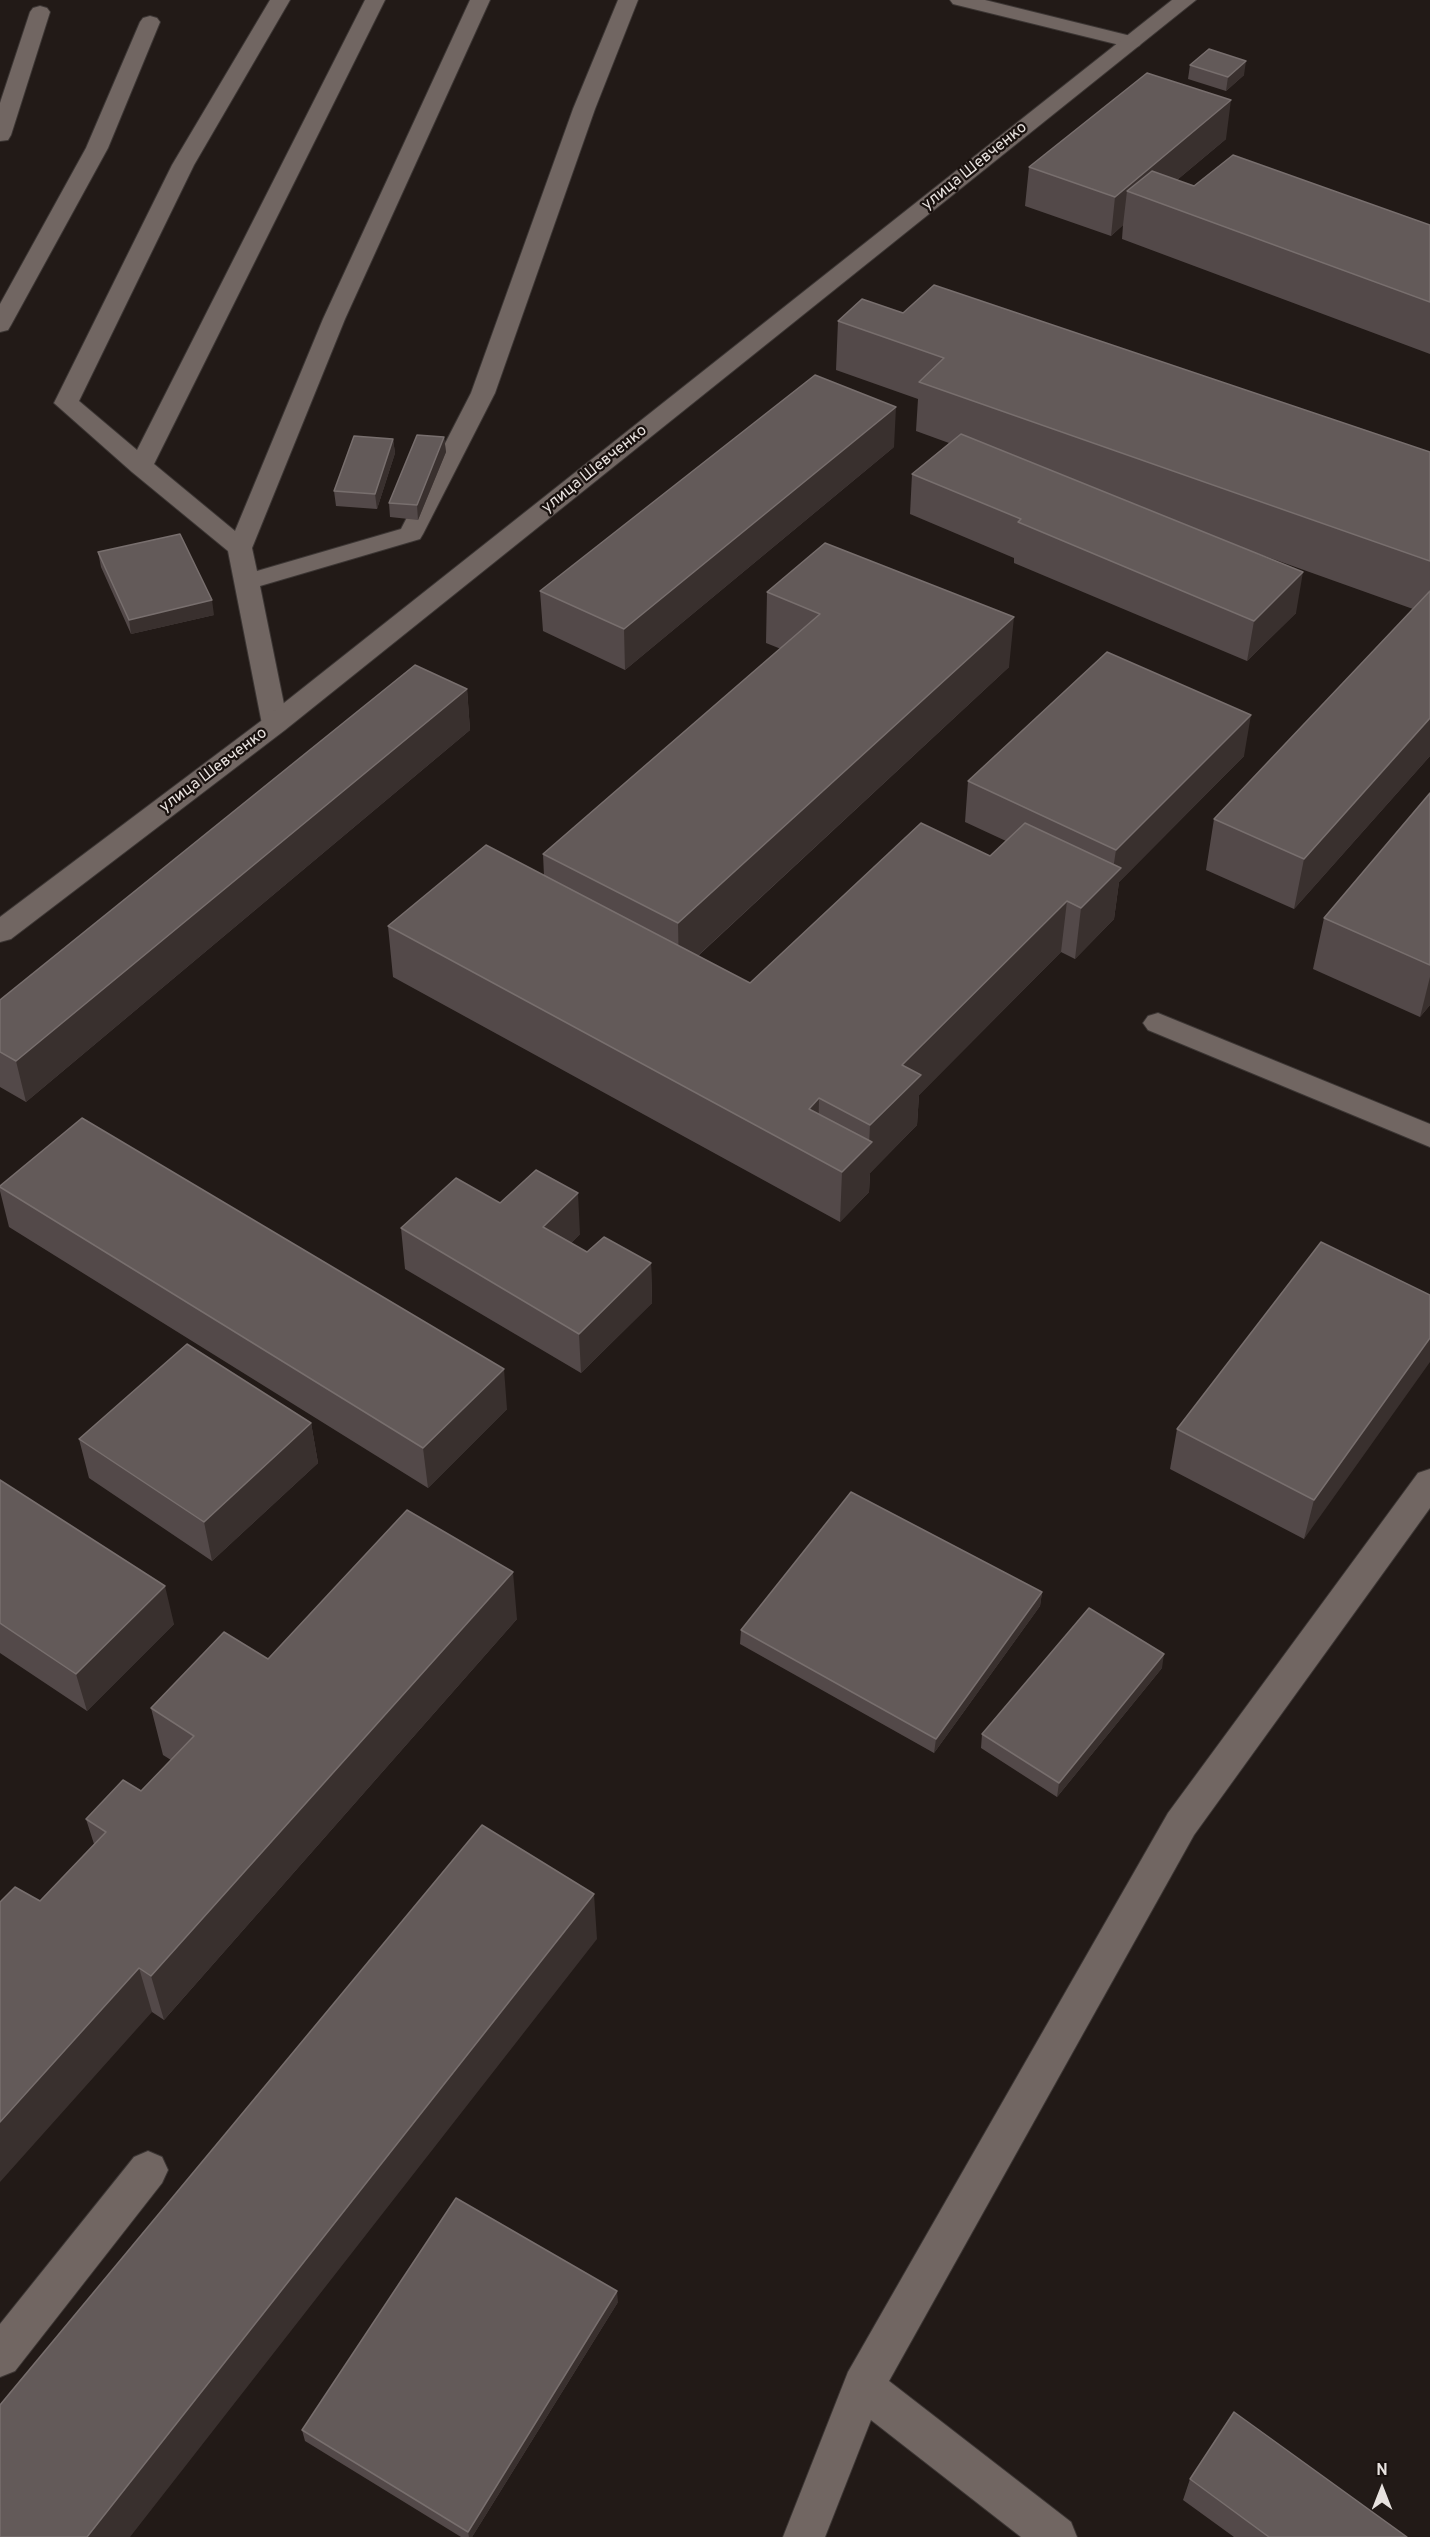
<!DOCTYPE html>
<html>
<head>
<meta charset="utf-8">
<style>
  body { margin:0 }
  #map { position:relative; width:1430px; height:2537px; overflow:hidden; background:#221a17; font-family:Overpass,sans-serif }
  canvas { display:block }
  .north { position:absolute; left:1352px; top:2459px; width:60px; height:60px; -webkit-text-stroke:4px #19110e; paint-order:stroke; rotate:0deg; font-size:16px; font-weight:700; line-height:24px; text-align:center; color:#e8e2df }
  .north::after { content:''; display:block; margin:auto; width:21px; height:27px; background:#e8e2df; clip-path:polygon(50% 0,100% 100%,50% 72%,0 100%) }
</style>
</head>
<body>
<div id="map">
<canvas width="1430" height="2537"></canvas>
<div class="north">N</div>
</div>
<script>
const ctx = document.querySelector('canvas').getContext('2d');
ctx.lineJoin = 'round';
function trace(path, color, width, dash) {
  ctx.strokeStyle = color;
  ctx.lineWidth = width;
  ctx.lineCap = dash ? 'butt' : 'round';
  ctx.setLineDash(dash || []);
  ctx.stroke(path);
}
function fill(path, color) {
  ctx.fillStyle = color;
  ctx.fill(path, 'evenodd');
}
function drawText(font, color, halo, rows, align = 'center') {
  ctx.font = font + ' Overpass,sans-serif';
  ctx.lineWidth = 4.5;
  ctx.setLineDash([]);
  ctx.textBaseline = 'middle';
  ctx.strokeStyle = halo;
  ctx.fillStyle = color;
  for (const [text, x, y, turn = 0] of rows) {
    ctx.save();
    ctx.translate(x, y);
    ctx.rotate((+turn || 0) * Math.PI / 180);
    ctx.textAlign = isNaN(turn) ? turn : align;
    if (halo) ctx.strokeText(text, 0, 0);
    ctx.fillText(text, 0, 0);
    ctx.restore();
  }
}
const lane = new Path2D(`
  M270,0H290L194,165L79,401L137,450L365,0H385L154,464L235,531L323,319L470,0H490L345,319L252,548L257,571L401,529L471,393L573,109L618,0H638L595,109L495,393L423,534L420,539L260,586L288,724L284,730L275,732L266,730L262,724L228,551L132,472L54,403L172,165Z
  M950,0H985L1139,38L1142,42L1139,46L1132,48L953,4Z
  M40,6L47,8L50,12L11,135L8,140L0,141V103L30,12L33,8Z
  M150,16L157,18L160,22L108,148L11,325L8,330L0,332V304L86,148L140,22L143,18Z
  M1158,1013L1430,1124V1147L1148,1030L1143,1023L1148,1016Z
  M1430,1469V1508L1194,1835L889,2381L1071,2522L1077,2537H1021L871,2420L825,2537H783L848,2372L1168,1813L1418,1473Z
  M148,2151L162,2157L168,2170L162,2183L15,2371L0,2377V2324L134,2157Z`);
const street = new Path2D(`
  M1172,0H1196L285,730L11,939L0,942V917L265,718Z`);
trace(lane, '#3c3634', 2);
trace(street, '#3c3634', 2);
fill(lane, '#716662');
fill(street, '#716662');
fill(new Path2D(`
  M1190,65L1244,75L1226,91L1188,79Z
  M1226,139L1177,180L1194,186L1430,225V354L1122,239L1123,225L1111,236L1025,206L1029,167Z
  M903,313L1430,452V756L1294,909L1206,870L1214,819L1413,609L1245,549L1296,613L1247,661L1014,563V558L910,514L912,474L949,443L916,431L918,399L836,370L838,321Z
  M444,437L446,452L418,520L390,517L389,503Z
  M393,439L395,453L377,509L336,506L334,491Z
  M894,447L625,670L543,631L540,591Z
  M98,552L214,615L131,634L101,567Z
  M767,592L1009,667L698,956L750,983L990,856L1006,841L965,822L968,781L1244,756L1119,882L1114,919L1075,959L1061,952L919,1095L917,1125L870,1173L869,1192L840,1222L393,977L388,926L544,876L543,854L781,649L766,643Z
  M467,689L470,730L26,1102L0,1087V1000Z
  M1430,793V1005L1420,1017L1313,969L1324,918Z
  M0,1186L507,1409L428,1488L9,1227L0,1191Z
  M500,1203L580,1234L571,1243L587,1252L651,1263L652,1303L581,1373L405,1269L401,1228Z
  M1430,1295L1304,1539L1170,1469L1177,1429Z
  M311,1423L318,1463L212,1561L89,1478L79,1439Z
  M0,1480L174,1624L87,1711L0,1653Z
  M1042,1592L1040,1606L934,1753L740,1644L741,1630Z
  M517,1619L164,2020L152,2012L40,1901L94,1844L86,1819L141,1791L171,1760L163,1755L151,1708L268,1659Z
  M1162,1668L1057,1797L981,1748L982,1734Z
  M618,2302L472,2537H461L305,2441L302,2430Z
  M1190,2479L1407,2537H1234L1183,2500Z`), '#534949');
fill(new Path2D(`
  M1246,61L1244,75L1226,91L1228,77Z
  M1231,100L1226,139L1153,200L1127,191L1123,225L1111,236L1115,197Z
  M896,407L894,447L625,670L624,629Z
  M444,437L446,452L418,520L417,505Z
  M393,439L395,453L377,509L375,494Z
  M1303,572L1296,613L1247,661L1254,621Z
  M212,600L214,615L131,634L129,620Z
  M1014,617L1009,667L679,973L678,923Z
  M467,689L470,730L26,1102L16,1061Z
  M1251,715L1244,756L1119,882L1114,919L1075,959L1081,908L1112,876L1116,850Z
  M1430,718V756L1294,909L1304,859Z
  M1067,901L1061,952L919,1095L917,1125L870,1173L869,1192L840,1222L842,1172L869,1145L870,1125L902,1065Z
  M1430,977V1005L1420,1017Z
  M819,1098L818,1148L809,1109Z
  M578,1193L580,1234L546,1267L543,1227Z
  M651,1263L652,1303L581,1373L579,1334Z
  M1430,1338V1362L1304,1539L1314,1500Z
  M504,1369L507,1409L428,1488L423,1448Z
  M311,1423L318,1463L212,1561L204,1522Z
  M513,1572L517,1619L164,2020L151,1976Z
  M165,1586L174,1624L87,1711L76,1674Z
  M1042,1592L1040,1606L934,1753L936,1739Z
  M1164,1654L1162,1668L1057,1797L1059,1783Z
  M594,1894L597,1939L130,2537H87Z
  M139,1968L152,2012L0,2182V2122Z
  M617,2291L618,2302L472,2537H469L468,2532Z`), '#39302e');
const building = new Path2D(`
  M1209,49L1246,61L1228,77L1190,65Z
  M1147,73L1231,100L1115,197L1029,167Z
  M1233,155L1430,225V302L1127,191L1152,171L1194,186Z
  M934,285L1430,452V561L919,382L944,358L838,321L862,299L903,313Z
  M815,375L896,407L624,629L540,591Z
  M961,434L1303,572L1254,621L1018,522L1021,519L912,474Z
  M417,435L444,437L417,505L389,503Z
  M354,436L393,439L375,494L334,491Z
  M180,534L212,600L129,620L98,552Z
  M825,543L1014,617L678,923L543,854L820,614L767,592Z
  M1430,591V718L1304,859L1214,819Z
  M1107,652L1251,715L1116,850L968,781Z
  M415,665L467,689L16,1061L0,1052V1000Z
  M1430,793V965L1324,918Z
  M921,823L990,856L1025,823L1121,868L1081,908L1067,901L902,1065L921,1075L870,1125L819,1098L809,1109L872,1142L842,1172L388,926L486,845L750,983Z
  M82,1118L504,1369L423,1448L0,1187V1186Z
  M536,1170L578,1193L543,1227L587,1252L604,1237L651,1263L579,1334L401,1228L456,1178L500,1203Z
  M1321,1242L1430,1295V1338L1314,1500L1177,1429Z
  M187,1344L311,1423L204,1522L79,1439Z
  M0,1480L165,1586L76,1674L0,1623Z
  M851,1492L1042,1592L936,1739L741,1630Z
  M407,1510L513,1572L151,1976L139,1968L0,2122V1902L15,1887L40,1901L106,1832L86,1819L123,1780L141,1791L194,1736L151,1708L224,1632L268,1659Z
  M1089,1608L1164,1654L1059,1783L982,1734Z
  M482,1825L594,1894L87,2537H0V2405Z
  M456,2198L617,2291L468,2532L302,2430Z
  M1234,2412L1407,2537H1269L1190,2479Z`);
fill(building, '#635a59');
trace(building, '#786f6e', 1.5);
drawText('16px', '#e8e2df', '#19110e', [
  ["улица Шевченко",975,167,-39],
  ["улица Шевченко",595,470,-39],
  ["улица Шевченко",214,771,-37]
]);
</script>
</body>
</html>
